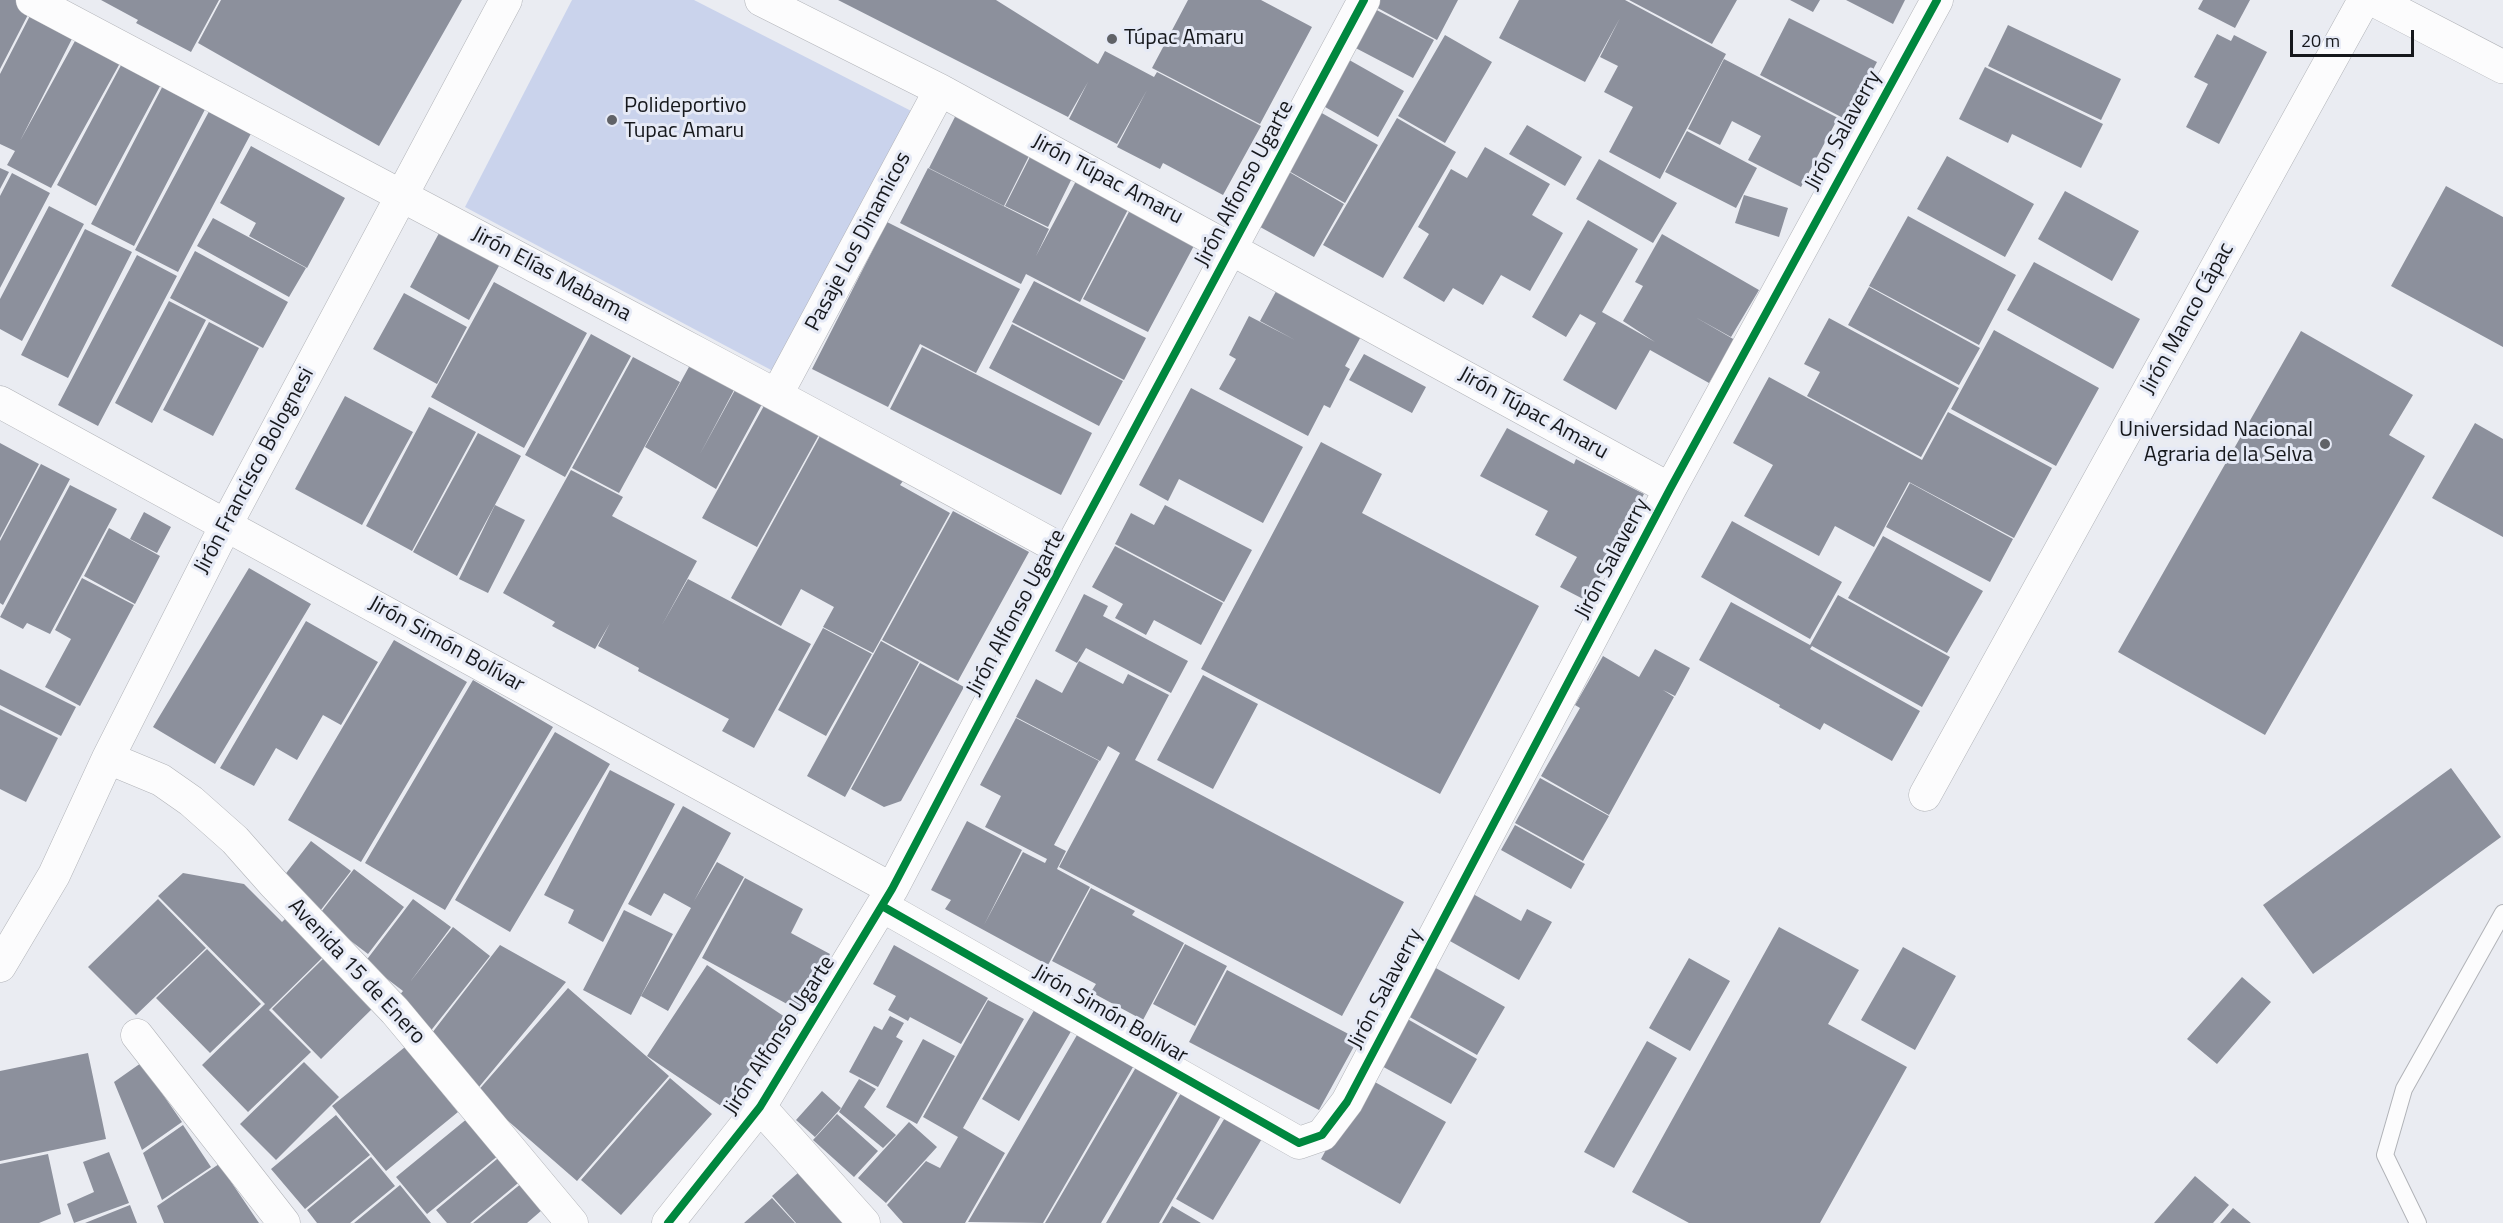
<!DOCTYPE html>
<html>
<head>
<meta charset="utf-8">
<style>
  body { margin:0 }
  #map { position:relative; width:2503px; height:1223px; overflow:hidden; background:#eaecf2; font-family:"Titillium Web",sans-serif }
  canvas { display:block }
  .scale { position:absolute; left:2290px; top:30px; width:124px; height:27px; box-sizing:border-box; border:3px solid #16181c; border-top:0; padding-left:8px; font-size:18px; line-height:21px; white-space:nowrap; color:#16181c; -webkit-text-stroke:4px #e6eaf6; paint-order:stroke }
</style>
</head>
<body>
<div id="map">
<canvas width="2503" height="1223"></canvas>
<div class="scale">20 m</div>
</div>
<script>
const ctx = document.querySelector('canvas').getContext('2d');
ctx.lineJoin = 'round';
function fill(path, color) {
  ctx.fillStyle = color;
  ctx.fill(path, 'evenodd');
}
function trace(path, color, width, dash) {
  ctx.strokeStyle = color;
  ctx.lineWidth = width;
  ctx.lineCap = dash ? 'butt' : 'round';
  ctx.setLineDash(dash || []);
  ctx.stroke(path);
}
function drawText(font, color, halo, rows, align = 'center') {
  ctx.font = font + ' "Titillium Web",sans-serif';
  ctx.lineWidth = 6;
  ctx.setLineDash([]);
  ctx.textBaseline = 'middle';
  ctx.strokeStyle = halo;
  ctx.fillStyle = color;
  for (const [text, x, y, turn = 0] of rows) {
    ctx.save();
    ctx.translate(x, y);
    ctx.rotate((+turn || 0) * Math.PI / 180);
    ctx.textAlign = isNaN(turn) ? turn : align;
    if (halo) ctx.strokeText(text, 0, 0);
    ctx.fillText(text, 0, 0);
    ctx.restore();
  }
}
fill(new Path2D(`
  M572,0H694L925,118L788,379L465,207Z`), '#cad3ec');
fill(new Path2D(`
  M0,0H23L33,5L0,69Z
  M101,0H219L191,52L136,23L138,20Z
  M221,0H462L379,146L198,43Z
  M838,0H996L1098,64L1105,51L1154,77L1157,72L1261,126L1223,195L1163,163L1160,169L1117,147L1147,90L1117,144L1069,119L1088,82L1068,117Z
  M1188,0H1261L1312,27L1260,124L1152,68Z
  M1374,0H1458L1437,40L1372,5Z
  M1519,0H1625L1726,54L1660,179L1609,152L1633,107L1604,92L1618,66L1600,57L1620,18L1585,82L1499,38Z
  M1629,0H1737L1712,44Z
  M1790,0H1820L1813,12Z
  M1846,0H1905L1893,24Z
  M2203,0H2250L2235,28L2198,9Z
  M1369,6L1434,40L1413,78L1348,44Z
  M34,8L77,29L20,141L81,30L125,54L51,188L7,165L15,151L0,144V74Z
  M1789,18L1877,62L1847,120L1760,75Z
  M2008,25L2121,79L2101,120L1988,66Z
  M2217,34L2231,41L2234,35L2267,52L2219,144L2186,127L2208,84L2194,77Z
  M1445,35L1492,62L1445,143L1398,116Z
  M127,54L166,75L96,206L57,185Z
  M1344,57L1404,91L1378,137L1318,103Z
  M1724,59L1838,118L1801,187L1748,160L1761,136L1732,121L1720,145L1688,129Z
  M1985,67L2103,124L2081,168L2012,134L2008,143L1959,119Z
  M169,74L212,96L134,246L91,224Z
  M214,102L256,124L178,272L135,250Z
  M960,107L1035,144L1004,206L929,168Z
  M1320,112L1378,145L1345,203L1287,170Z
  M1397,118L1456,152L1383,278L1323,245Z
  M1527,125L1582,157L1565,186L1509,154Z
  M1687,131L1757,168L1736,208L1665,172Z
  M1036,145L1078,166L1048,227L1005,206Z
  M251,146L345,198L307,268L249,236L256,223L220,203Z
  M1485,147L1550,184L1532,215L1563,233L1530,291L1501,275L1483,305L1453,288L1444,302L1403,278L1429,234L1418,227L1451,169L1467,178Z
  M1947,156L2034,204L2005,257L1917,209Z
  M1599,159L1677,203L1653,243L1576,199Z
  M0,168L9,172L0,189Z
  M928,168L1049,229L1036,256L1083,168L1135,196L1080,302L1026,274L1021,284L900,223Z
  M1284,169L1344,204L1314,257L1253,223Z
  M12,173L50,193L0,288V196Z
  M2446,186L2503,217V347L2391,286Z
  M2065,191L2139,231L2112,281L2038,239Z
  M1744,195L1788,208L1779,237L1735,223Z
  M49,206L84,224L22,341L0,329V299Z
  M1132,206L1197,240L1148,332L1083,299Z
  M1908,216L2016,275L1979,345L1869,286Z
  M213,218L306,268L289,297L197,246Z
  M1588,220L1638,249L1602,312L1655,342L1623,321L1643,286L1635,282L1662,234L1759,290L1731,337L1695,317L1735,340L1709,383L1650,350L1616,410L1563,380L1596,323L1580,314L1566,337L1532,317Z
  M445,222L505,255L469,320L410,287Z
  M887,222L1020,289L976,373L920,344L888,407L812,369Z
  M85,229L132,252L68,378L21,355Z
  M195,251L288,302L263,348L170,298Z
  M137,255L177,276L98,426L58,405Z
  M2034,262L2140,319L2113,369L2007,310Z
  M1034,281L1146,338L1124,380L1012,322Z
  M494,282L587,333L524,448L431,397Z
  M1280,284L1365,329L1345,366L1350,369L1330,408L1324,405L1308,436L1219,389L1236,359L1229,355L1249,316L1295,340L1260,321Z
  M1869,287L1980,348L1959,385L1848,325Z
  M404,293L467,327L437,384L373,349Z
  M169,301L206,320L152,423L115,403Z
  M1829,318L1959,388L1921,457L1807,396L1820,372L1804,364Z
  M209,322L259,348L213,436L163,410Z
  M1012,324L1123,381L1099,426L989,368Z
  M1994,330L2099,388L2056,466L1951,409Z
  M2301,331L2413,395L2389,435L2425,456L2265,735L2118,652Z
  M591,334L631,356L565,477L525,455Z
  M922,347L1092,433L1061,495L890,409Z
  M1364,354L1426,387L1412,413L1349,380Z
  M633,357L680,382L619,493L572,468Z
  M690,365L734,390L700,454L735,390L762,404L716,489L645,447Z
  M1769,377L1922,460L1948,412L2052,468L2014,538L1909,482L1874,547L1835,526L1819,556L1744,516L1773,465L1733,443Z
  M1191,388L1303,447L1263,523L1179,479L1168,501L1139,485Z
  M771,393L826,422L757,547L702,518Z
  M345,396L413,432L362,525L295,489Z
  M429,407L476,432L412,551L366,526Z
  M2475,423L2503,439V537L2432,498Z
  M1507,428L1574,464L1576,459L1644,494L1587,601L1560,587L1577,557L1535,535L1548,511L1480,476Z
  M478,433L521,456L457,576L413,552Z
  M820,436L903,481L900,485L950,513L873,653L823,627L834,607L801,589L781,626L731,598Z
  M1321,442L1382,474L1362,513L1539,606L1440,794L1201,669Z
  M0,443L39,464L0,538Z
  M41,464L70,479L3,605L0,603V541Z
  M571,470L623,497L612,516L697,561L662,625L688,579L811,644L754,748L722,731L729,719L638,671L639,668L598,646L610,623L595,649L552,626L555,622L503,593Z
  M1910,483L2013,539L1990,582L1886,527Z
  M70,485L117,509L50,634L27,623L23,629L0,617Z
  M495,505L525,520L488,593L459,579Z
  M1165,505L1252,550L1224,602L1115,544L1131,513L1154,525Z
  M953,511L1029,552L958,681L882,640Z
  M144,512L171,527L157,553L130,539Z
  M1732,521L1842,582L1810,639L1701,577Z
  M109,528L160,556L135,604L84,576Z
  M1883,536L1983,591L1947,653L1848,598Z
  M1115,546L1223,603L1201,645L1154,620L1146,635L1115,618L1123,604L1092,587Z
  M249,568L311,604L215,764L153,727Z
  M82,578L134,605L80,706L45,687L71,639L55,630Z
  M1084,594L1108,606L1103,616L1188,661L1171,693L1086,648L1077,663L1055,651Z
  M1838,595L1950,657L1922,707L1812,646L1810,649L1920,711L1892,761L1824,723L1820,730L1779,707L1780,705L1699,660L1731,602L1810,645Z
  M306,621L378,662L341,725L323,715L297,760L276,748L254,786L220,768Z
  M823,628L872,654L826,736L778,710Z
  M394,640L467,682L361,862L288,820Z
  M881,641L919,662L845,797L807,776Z
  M1655,649L1690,668L1675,696L1663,690L1674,697L1609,815L1541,776L1580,708L1575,705L1603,656L1639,677Z
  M1079,661L1123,684L1128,674L1169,695L1135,760L1404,902L1342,1016L1059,867L1120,753L1108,746L1100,761L1016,717L1036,679L1062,693Z
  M920,663L964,687L901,801L884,807L851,789Z
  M0,669L76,707L61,736L0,705Z
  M1203,675L1258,704L1213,789L1157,760Z
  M473,680L553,727L445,910L365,863Z
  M0,709L58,738L26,802L0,789Z
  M1016,718L1099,761L1054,845L1066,851L1057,869L1090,887L1048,965L945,909L951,900L931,890L967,821L1022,850L984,925L1023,852L1045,863L1047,859L985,827L1001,796L980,785Z
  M555,732L610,764L510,932L455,900Z
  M2451,768L2501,837L2313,974L2263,905Z
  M610,770L675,804L603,942L568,923L574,910L544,895Z
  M1540,778L1609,816L1583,861L1515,823Z
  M683,806L731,833L694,901L717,862L744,877L668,1011L641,996L691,908L664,893L651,916L628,904Z
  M1515,825L1585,864L1571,889L1501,850Z
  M311,841L351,871L317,915L277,885Z
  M354,869L404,907L368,954L318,916Z
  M183,873L244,884L282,922L285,919L323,957L269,1010L311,1052L248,1112L202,1065L265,1004L158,896Z
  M745,878L803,909L791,933L830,954L800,1011L702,958Z
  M1091,888L1135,911L1132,915L1184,943L1143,1020L1091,992L1096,984L1052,961Z
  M1466,890L1521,921L1527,909L1552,922L1519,980L1441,936Z
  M158,899L206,948L136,1015L88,967Z
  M413,899L451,927L410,982L453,927L490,956L429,1033L392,1004L403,991L365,962Z
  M624,910L673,934L631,1015L583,990Z
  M1779,927L1859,970L1828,1024L1907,1067L1820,1223H1689L1632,1192Z
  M1185,944L1227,966L1195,1026L1153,1004Z
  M500,945L566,982L474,1093L425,1042Z
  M894,945L988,998L961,1044L910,1017L908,1021L888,1010L896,996L873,984Z
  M1903,947L1956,976L1915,1050L1861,1020Z
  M207,949L261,1004L210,1053L156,998Z
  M326,956L375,1006L321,1059L272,1009Z
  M1689,958L1730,981L1690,1051L1649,1028Z
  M1427,963L1505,1007L1477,1055L1399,1011Z
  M707,965L785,1017L724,1108L647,1056Z
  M1227,970L1358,1039L1319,1110L1189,1042Z
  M2242,977L2271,1002L2217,1064L2187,1039Z
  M568,988L669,1076L577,1181L476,1093Z
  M988,1000L1024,1019L963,1128L1005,1153L965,1223H903L887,1205L926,1161L940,1168L958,1137L923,1117Z
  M1036,1007L1073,1028L1019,1121L982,1099Z
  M890,1016L904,1023L896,1037L903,1041L878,1087L849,1072L874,1026L882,1030Z
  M1404,1017L1477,1059L1451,1104L1378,1064Z
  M1084,1023L1140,1055L1043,1223L968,1222Z
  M923,1039L955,1056L917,1124L886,1107Z
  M1647,1041L1677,1058L1614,1168L1584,1152Z
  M405,1047L458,1112L386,1171L332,1106Z
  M88,1053L106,1139L0,1161V1071Z
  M1142,1057L1184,1082L1101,1223H1045Z
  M304,1062L339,1097L276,1160L240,1124Z
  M141,1063L182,1122L142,1150L114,1082Z
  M1366,1077L1446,1122L1400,1204L1321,1159Z
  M670,1078L712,1114L621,1215L581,1180Z
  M859,1079L876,1089L864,1107L896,1135L883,1148L839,1112Z
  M822,1091L841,1108L815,1137L796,1120Z
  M1181,1093L1221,1116L1159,1223H1106Z
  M837,1114L878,1151L854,1177L813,1140Z
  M336,1115L370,1155L305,1209L271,1169Z
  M1226,1116L1263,1137L1213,1220L1176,1199Z
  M468,1118L499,1155L427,1214L396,1177Z
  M909,1122L937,1147L886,1203L858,1178Z
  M183,1125L211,1167L162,1200L143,1153Z
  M509,1149L529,1174L470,1223H447L436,1210Z
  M109,1152L129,1203L74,1223L67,1204L94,1192L83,1162Z
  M48,1154L61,1214L39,1223H0V1164Z
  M371,1157L395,1186L350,1223H317L307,1210Z
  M219,1164L259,1223H164L157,1206Z
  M799,1172L845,1223H796L772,1196Z
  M2195,1176L2229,1205L2213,1223H2154Z
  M528,1178L549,1204L527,1223H473Z
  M400,1185L431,1223H354Z
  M772,1198L795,1223H744Z
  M130,1205L137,1223H85Z
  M1172,1206L1201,1223H1162Z
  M2233,1208L2251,1223H2220Z`), '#8c909c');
const service = new Path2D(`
  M2418,1223L2385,1155L2404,1089L2503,913`);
const minor = new Path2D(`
  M32,0C378,184 725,365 1068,553
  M761,0L940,90L1670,489
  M777,394L940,90
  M0,402L892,889
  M108,758L161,780L191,801L235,840L273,883L395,1011L572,1223
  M1925,795L2364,0
  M882,906L1299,1143L1322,1135L1347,1102L1670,489L1937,0
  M0,966L54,875L108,758L226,525L506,0
  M137,1035L284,1223
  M760,1107L864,1223
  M668,1223L760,1107L892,889L1068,553L1364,0`);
const trunk = new Path2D(`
  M2374,0L2503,67`);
trace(service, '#b1b3b8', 18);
trace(minor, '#b1b3b8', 33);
trace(trunk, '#b1b3b8', 34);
trace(service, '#fcfcfd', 16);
trace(minor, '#fcfcfd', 32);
trace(trunk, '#fcfcfd', 33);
trace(new Path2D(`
  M882,906L1299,1143L1322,1135L1347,1102L1670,489L1937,0
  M668,1223L760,1107L892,889L1068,553L1364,0`), '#00873e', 8);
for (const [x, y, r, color] of [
  [1112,39,6,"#606267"],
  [612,120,6,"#606267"],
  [2325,444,6,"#606267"]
]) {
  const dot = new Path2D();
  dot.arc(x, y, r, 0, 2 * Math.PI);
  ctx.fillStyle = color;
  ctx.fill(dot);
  trace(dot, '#e6eaf6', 2);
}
drawText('22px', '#16181c', '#e6eaf6', [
  ["Túpac Amaru",1124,39],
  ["Polideportivo",624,107],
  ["Tupac Amaru",624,132],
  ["Universidad Nacional",2313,431,"right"],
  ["Agraria de la Selva",2313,456,"right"]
], 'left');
drawText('22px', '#16181c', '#e6eaf6', [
  ["Jirón Salaverry",1844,131,-61],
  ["Jirón Túpac Amaru",1107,180,28],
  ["Jirón Alfonso Ugarte",1245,184,-62],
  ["Pasaje Los Dinamicos",859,242,-62],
  ["Jirón Elías Mabama",551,275,28],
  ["Jirón Manco Cápac",2188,319,-61],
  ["Jirón Túpac Amaru",1533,414,29],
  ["Jirón Francisco Bolognesi",255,471,-62],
  ["Jirón Salaverry",1613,559,-62],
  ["Jirón Alfonso Ugarte",1017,613,-62],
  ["Jirón Simón Bolívar",446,645,29],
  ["Avenida 15 de Enero",356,972,47],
  ["Jirón Salaverry",1386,989,-62],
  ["Jirón Simón Bolívar",1110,1015,30],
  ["Jirón Alfonso Ugarte",780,1036,-57]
]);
</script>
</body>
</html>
